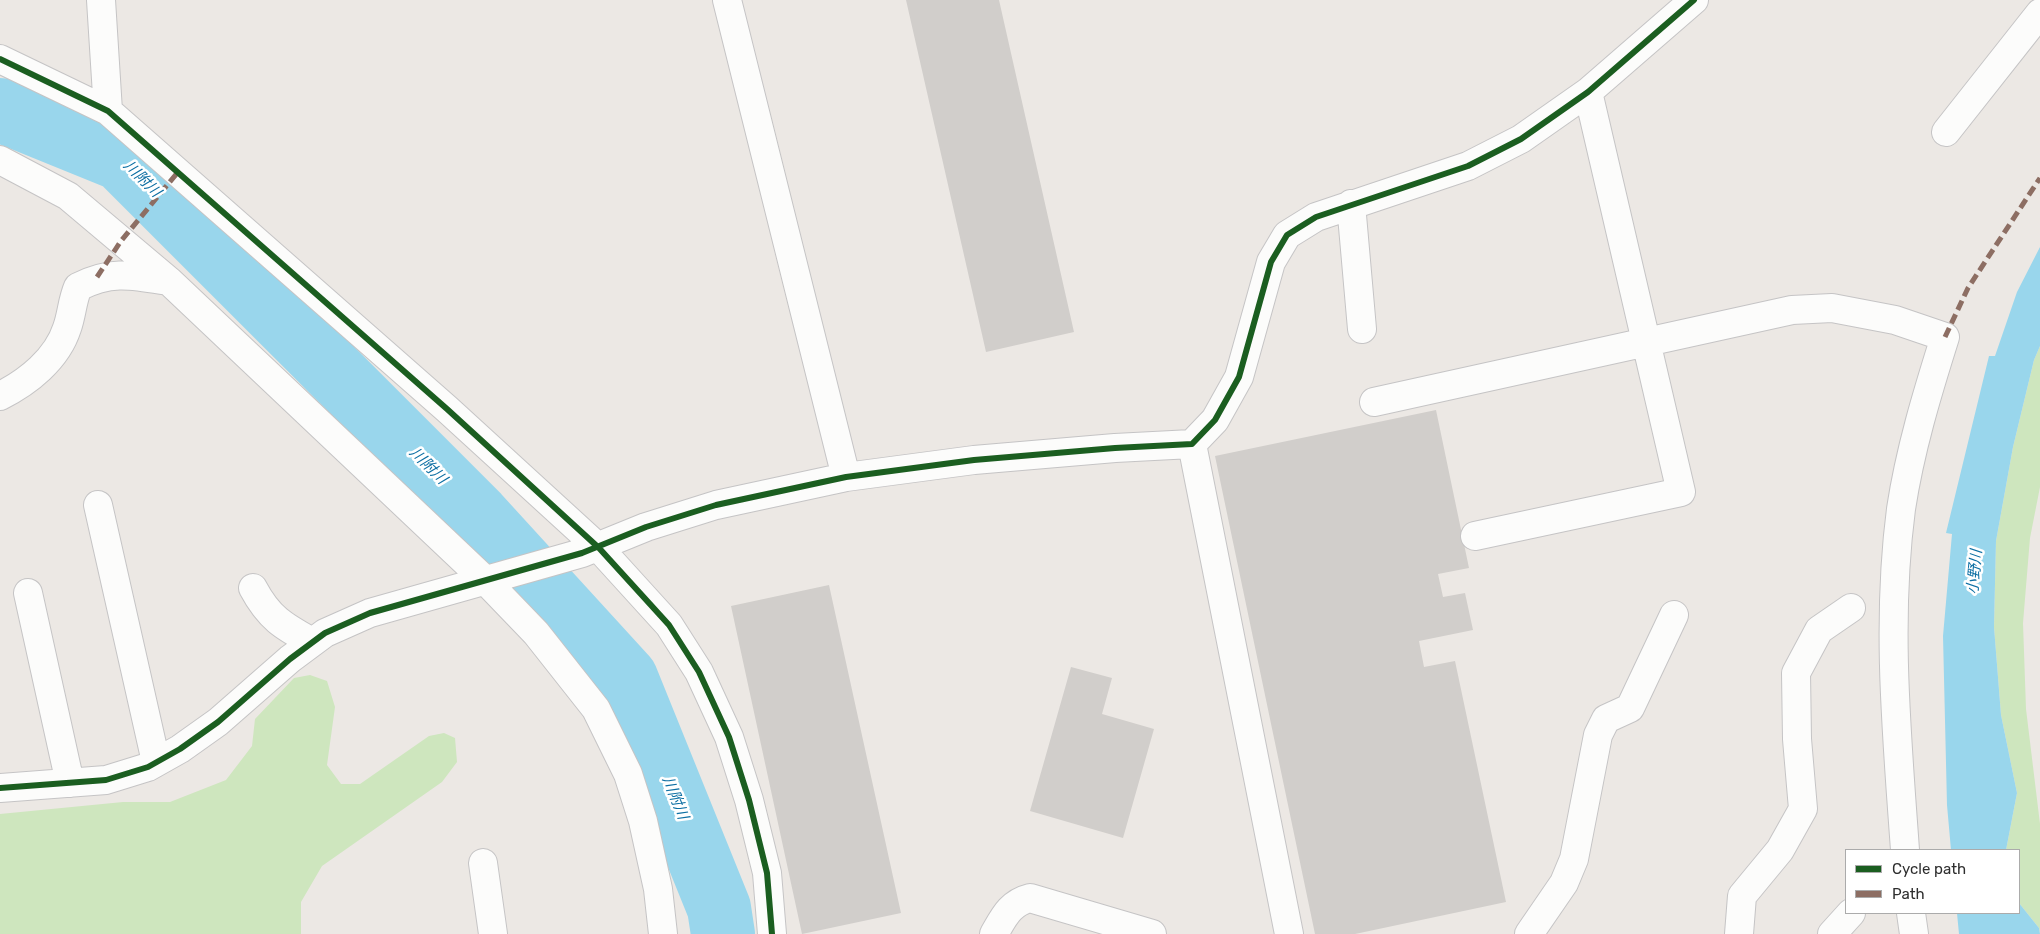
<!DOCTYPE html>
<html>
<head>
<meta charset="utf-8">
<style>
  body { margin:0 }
  #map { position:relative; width:2040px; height:934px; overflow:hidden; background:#ece8e4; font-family:Rubik,sans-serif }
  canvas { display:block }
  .legend { position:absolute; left:1845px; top:849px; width:175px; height:65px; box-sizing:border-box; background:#fff; border:1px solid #ababab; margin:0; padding:6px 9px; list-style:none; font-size:15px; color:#2e2e2e }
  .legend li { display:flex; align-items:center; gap:10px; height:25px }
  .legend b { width:25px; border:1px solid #ababab }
</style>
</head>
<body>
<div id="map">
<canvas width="2040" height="934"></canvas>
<ul class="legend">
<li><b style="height:6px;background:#1b5e20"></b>Cycle path</li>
<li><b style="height:6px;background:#8d6e63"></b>Path</li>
</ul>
</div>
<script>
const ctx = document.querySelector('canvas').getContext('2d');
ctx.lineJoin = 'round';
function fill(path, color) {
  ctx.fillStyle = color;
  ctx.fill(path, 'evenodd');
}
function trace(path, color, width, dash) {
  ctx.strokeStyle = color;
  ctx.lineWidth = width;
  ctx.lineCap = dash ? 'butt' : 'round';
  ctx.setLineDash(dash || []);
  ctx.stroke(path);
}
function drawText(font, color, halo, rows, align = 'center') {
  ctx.font = font + ' Rubik,"Noto Sans JP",sans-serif';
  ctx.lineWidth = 5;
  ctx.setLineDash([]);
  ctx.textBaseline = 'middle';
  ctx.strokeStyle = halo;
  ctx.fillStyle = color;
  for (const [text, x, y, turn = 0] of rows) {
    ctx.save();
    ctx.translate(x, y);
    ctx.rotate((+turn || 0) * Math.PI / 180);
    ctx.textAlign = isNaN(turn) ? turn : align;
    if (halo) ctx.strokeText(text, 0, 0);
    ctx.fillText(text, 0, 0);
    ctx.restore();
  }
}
fill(new Path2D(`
  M2040,346V487L2030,538L2023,623L2026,709L2040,824V933L2039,928L2019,903V850H2006L2017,793L2001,715L1994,627L1996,541L2013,447L2034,360Z
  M310,675L327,681L335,707L327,765L341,784H360L429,736L444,733L455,738L457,762L442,782L322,866L301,902V934H0V814L123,802H170L226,780L252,746L255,719L294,678Z`), '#cee6be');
fill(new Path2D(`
  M2040,247V346L2034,360L2013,447L1996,541L1994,627L2001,715L2017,793L2006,850H1951L1947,805L1943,636L1952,534L1946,533L1989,356H1995L2017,292Z
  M2019,903L2039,928L2040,934H1959L1957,913H2019Z`), '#99d6ec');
trace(new Path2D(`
  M0,110L121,159L478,516L626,678L719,908L723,934`), '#99d6ec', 64);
fill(new Path2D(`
  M906,0H999L1074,332L986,352Z
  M1436,410L1469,568L1438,574L1443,597L1465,593L1473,630L1419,641L1424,667L1455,661L1506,902L1355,934H1315L1215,456Z
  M829,585L901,913L802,934L731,606Z
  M1071,667L1112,678L1102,714L1154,729L1123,838L1030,811Z`), '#d1cecb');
const minor = new Path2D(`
  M101,0L108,111
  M727,0L846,477
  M0,59L108,111L447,409L599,548L669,625L699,672L729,737L749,800L767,873L772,934
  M1946,132L2040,13
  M0,160L68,196L169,281L485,580L536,633L596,709L628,774L643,821L658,889L663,934
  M1351,204L1362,329
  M0,396C28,382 57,359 67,328C72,314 72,301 78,287C111,270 132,275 168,281
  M1374,402L1792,310L1832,308L1895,320L1945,337C1927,394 1910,450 1901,509C1886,623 1897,737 1905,850
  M1192,444L1289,934
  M98,505L156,762
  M1475,536L1681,492L1588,92
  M253,588C269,618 283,626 312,642
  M28,593L70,783
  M0,788L106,780L148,767L180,749L218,722L290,659L325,633L370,613L582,553L646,527L716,505L846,477L974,460L1115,448L1192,444L1215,420L1239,377L1271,262L1287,235L1316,217L1468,166L1521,139L1588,92L1694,0
  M483,863L493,934
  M1911,913L1914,934
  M994,934C1004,917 1010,903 1030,898L1152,934
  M1529,934L1564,883L1574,859L1598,735L1606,719L1630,708L1674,615
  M1739,934L1742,896L1780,850L1803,809L1797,739L1796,673L1819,630L1851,608
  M1832,934L1851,913`);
trace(minor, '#c5c4c5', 30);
trace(minor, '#fcfcfb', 28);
trace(new Path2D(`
  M97,277L121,241L178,172
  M1945,337L1968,288L2040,178`), '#8d6e63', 5, [10, 5]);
trace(new Path2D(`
  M0,59L108,111L447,409L599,548L669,625L699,672L729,737L749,800L767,873L772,934
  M0,788L106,780L148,767L180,749L218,722L290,659L325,633L370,613L582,553L646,527L716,505L846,477L974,460L1115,448L1192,444L1215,420L1239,377L1271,262L1287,235L1316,217L1468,166L1521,139L1588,92L1694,0`), '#1b5e20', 6);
drawText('italic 15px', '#0d6fa3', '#fff', [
  ["川附川",142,179,45],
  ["川附川",428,466,45],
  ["小野川",1975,572,-85],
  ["川附川",675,798,68]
]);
</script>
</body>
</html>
